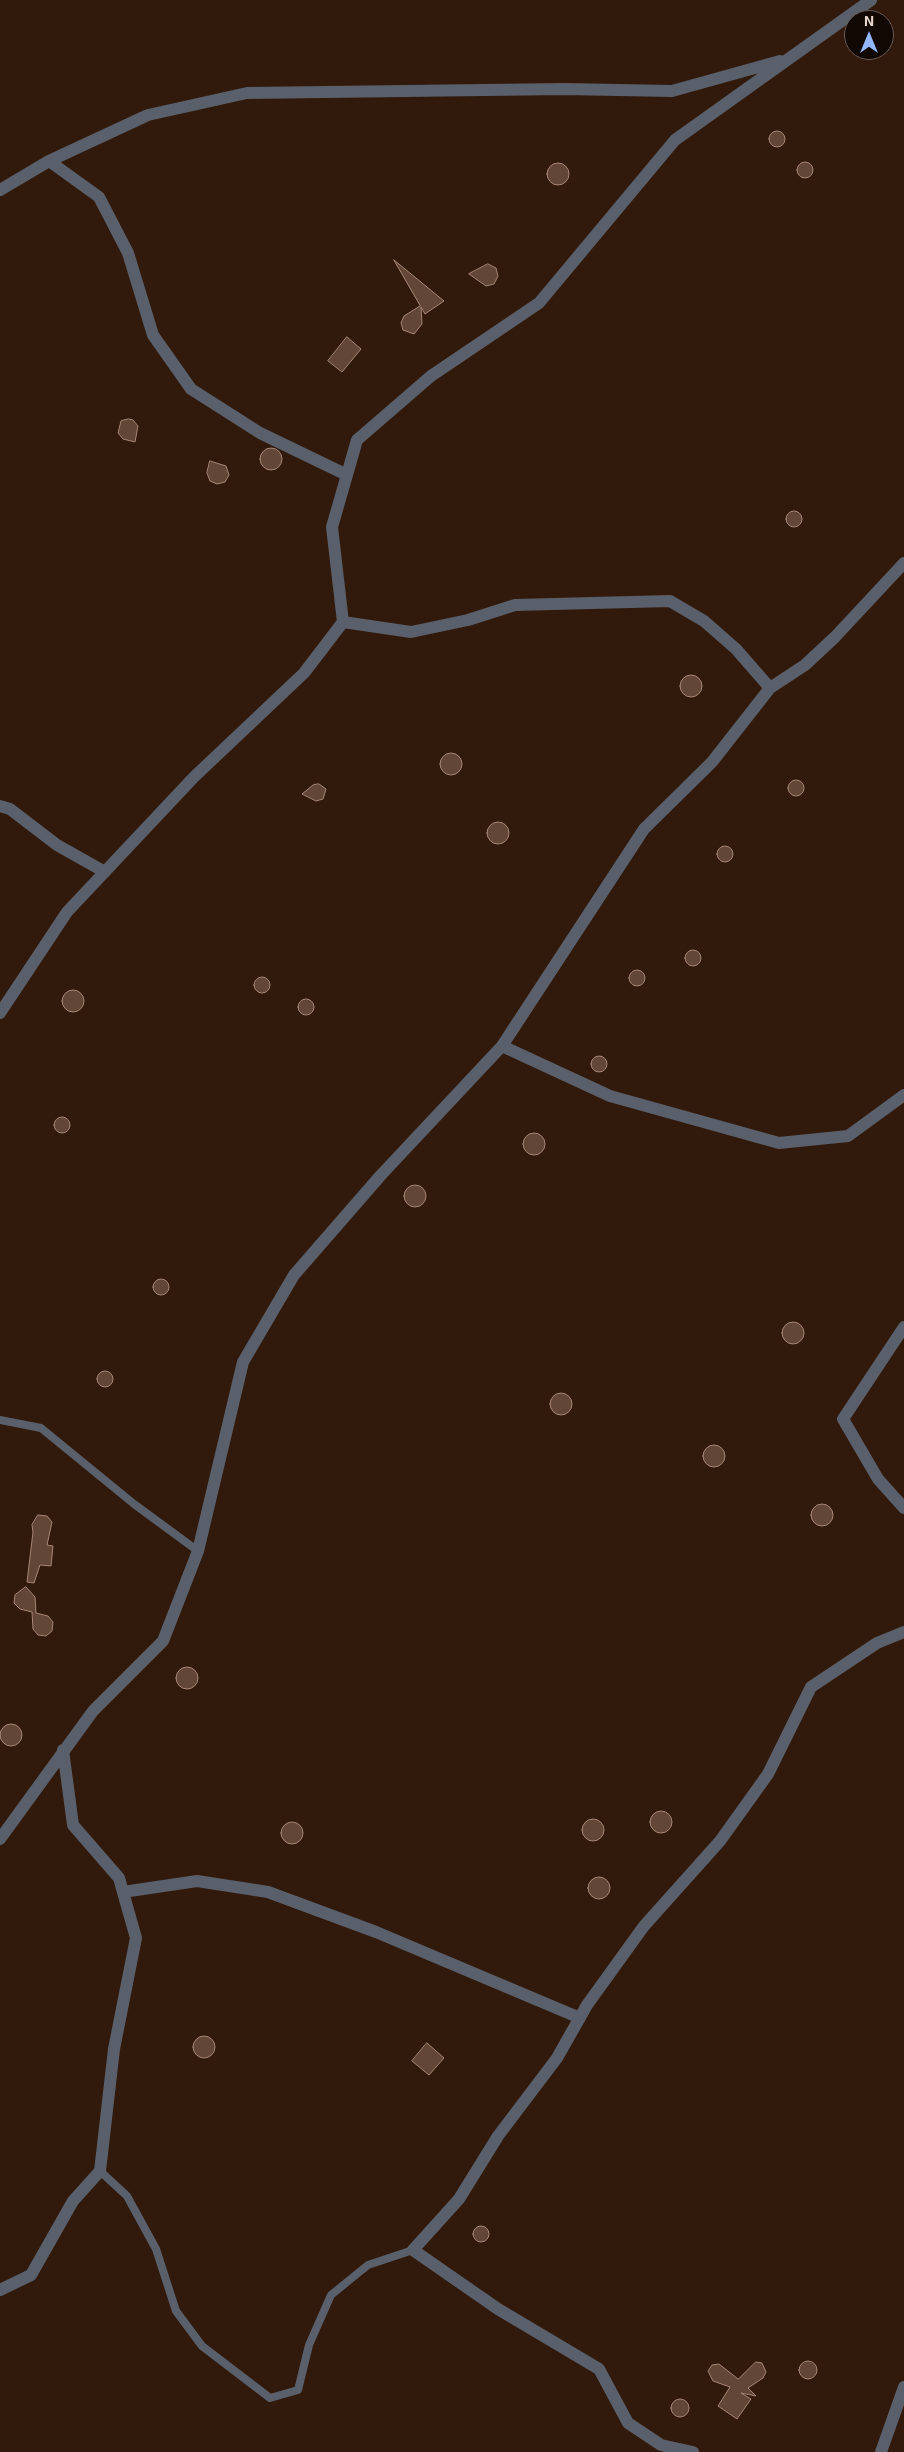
<!DOCTYPE html>
<html>
<head>
<meta charset="utf-8">
<style>
  body { margin:0 }
  #map { position:relative; width:904px; height:2452px; overflow:hidden; background:#31190b; font-family:"Exo 2",sans-serif }
  canvas { display:block }
  .north { position:absolute; left:844px; top:10px; width:50px; height:50px; box-sizing:border-box; background:#110703; border:1px solid #685b55; border-radius:50%; rotate:0deg; font-size:14px; font-weight:700; line-height:20px; text-align:center; color:#ead8d0 }
  .north::after { content:''; display:block; margin:auto; width:18px; height:22px; background:#93b7fd; clip-path:polygon(50% 0,100% 100%,50% 72%,0 100%) }
</style>
</head>
<body>
<div id="map">
<canvas width="904" height="2452"></canvas>
<div class="north">N</div>
</div>
<script>
const ctx = document.querySelector('canvas').getContext('2d');
ctx.lineJoin = 'round';
function fill(path, color) {
  ctx.fillStyle = color;
  ctx.fill(path, 'evenodd');
}
function trace(path, color, width, dash) {
  ctx.strokeStyle = color;
  ctx.lineWidth = width;
  ctx.lineCap = dash ? 'butt' : 'round';
  ctx.setLineDash(dash || []);
  ctx.stroke(path);
}
const building = new Path2D(`
  M769 139a8 8 0 1 1 16 0a8 8 0 1 1-16 0Z
  M797 170a8 8 0 1 1 16 0a8 8 0 1 1-16 0Z
  M547 174a11 11 0 1 1 22 0a11 11 0 1 1-22 0Z
  M394,260L444,301L425,314L421,307L422,324L414,334L403,330L401,323L404,316L420,306Z
  M488,264L496,268L498,276L494,284L486,286L469,274Z
  M347,337L361,349L342,372L328,361Z
  M129,419L133,420L138,426L135,442L123,439L118,433L121,421Z
  M260 459a11 11 0 1 1 22 0a11 11 0 1 1-22 0Z
  M210,461L226,466L229,475L225,482L217,484L210,481L207,473Z
  M786 519a8 8 0 1 1 16 0a8 8 0 1 1-16 0Z
  M680 686a11 11 0 1 1 22 0a11 11 0 1 1-22 0Z
  M440 764a11 11 0 1 1 22 0a11 11 0 1 1-22 0Z
  M788 788a8 8 0 1 1 16 0a8 8 0 1 1-16 0Z
  M319,784L326,789L323,799L316,801L302,794L313,785Z
  M487 833a11 11 0 1 1 22 0a11 11 0 1 1-22 0Z
  M717 854a8 8 0 1 1 16 0a8 8 0 1 1-16 0Z
  M685 958a8 8 0 1 1 16 0a8 8 0 1 1-16 0Z
  M629 978a8 8 0 1 1 16 0a8 8 0 1 1-16 0Z
  M254 985a8 8 0 1 1 16 0a8 8 0 1 1-16 0Z
  M62 1001a11 11 0 1 1 22 0a11 11 0 1 1-22 0Z
  M298 1007a8 8 0 1 1 16 0a8 8 0 1 1-16 0Z
  M591 1064a8 8 0 1 1 16 0a8 8 0 1 1-16 0Z
  M54 1125a8 8 0 1 1 16 0a8 8 0 1 1-16 0Z
  M523 1144a11 11 0 1 1 22 0a11 11 0 1 1-22 0Z
  M404 1196a11 11 0 1 1 22 0a11 11 0 1 1-22 0Z
  M153 1287a8 8 0 1 1 16 0a8 8 0 1 1-16 0Z
  M782 1333a11 11 0 1 1 22 0a11 11 0 1 1-22 0Z
  M97 1379a8 8 0 1 1 16 0a8 8 0 1 1-16 0Z
  M550 1404a11 11 0 1 1 22 0a11 11 0 1 1-22 0Z
  M703 1456a11 11 0 1 1 22 0a11 11 0 1 1-22 0Z
  M811 1515a11 11 0 1 1 22 0a11 11 0 1 1-22 0Z
  M38,1515L47,1516L52,1522L47,1545L53,1546L51,1566L40,1565L34,1583L27,1582L33,1532L32,1525Z
  M26,1587L35,1597L36,1613L48,1616L53,1622L52,1631L46,1636L38,1635L33,1629L32,1612L20,1609L14,1603L15,1595Z
  M176 1678a11 11 0 1 1 22 0a11 11 0 1 1-22 0Z
  M0 1735a11 11 0 1 1 22 0a11 11 0 1 1-22 0Z
  M650 1822a11 11 0 1 1 22 0a11 11 0 1 1-22 0Z
  M582 1830a11 11 0 1 1 22 0a11 11 0 1 1-22 0Z
  M281 1833a11 11 0 1 1 22 0a11 11 0 1 1-22 0Z
  M588 1888a11 11 0 1 1 22 0a11 11 0 1 1-22 0Z
  M193 2047a11 11 0 1 1 22 0a11 11 0 1 1-22 0Z
  M427,2043L444,2058L429,2075L412,2061Z
  M473 2234a8 8 0 1 1 16 0a8 8 0 1 1-16 0Z
  M799 2370a9 9 0 1 1 18 0a9 9 0 1 1-18 0Z
  M756,2362L762,2363L766,2372L763,2378L748,2388L756,2396L741,2393L751,2399L737,2419L718,2406L730,2387L713,2381L708,2371L712,2365L719,2364L738,2379Z
  M671 2408a9 9 0 1 1 18 0a9 9 0 1 1-18 0Z`);
fill(building, '#624637');
trace(building, '#a78777', 1);
trace(new Path2D(`
  M0,1420L41,1428L134,1504L198,1551
  M100,2171L127,2196L156,2249L176,2311L202,2346L270,2398L298,2390L309,2345L331,2295L368,2265L413,2250`), '#59606b', 8);
trace(new Path2D(`
  M49,161L148,115L247,93L564,89L672,91L780,61
  M0,190L49,161L99,197L128,253L153,335L191,389L260,433L347,475
  M343,622L411,632L468,620L515,605L670,601L704,621L736,649L770,688
  M0,806L10,809L57,845L105,872
  M0,1013L67,912L194,777L304,673L343,622L332,527L357,440L431,376L539,303L675,140L871,0
  M502,1046L610,1096L779,1143L848,1136L904,1095
  M904,1327L843,1419L878,1479L904,1508
  M0,1839L93,1711L163,1641L198,1551L243,1362L294,1275L381,1175L502,1046L644,829L712,762L770,688L805,665L835,637L904,563
  M123,1892L197,1881L268,1892L376,1932L580,2018
  M0,2290L31,2275L73,2201L100,2171L114,2049L136,1938L119,1878L73,1825L63,1750
  M693,2452L661,2445L628,2423L599,2369L498,2309L413,2250L459,2199L498,2136L557,2058L587,2005L644,1926L720,1841L768,1774L811,1687L877,1643L904,1632
  M881,2452L904,2387`), '#59606b', 12);
</script>
</body>
</html>
